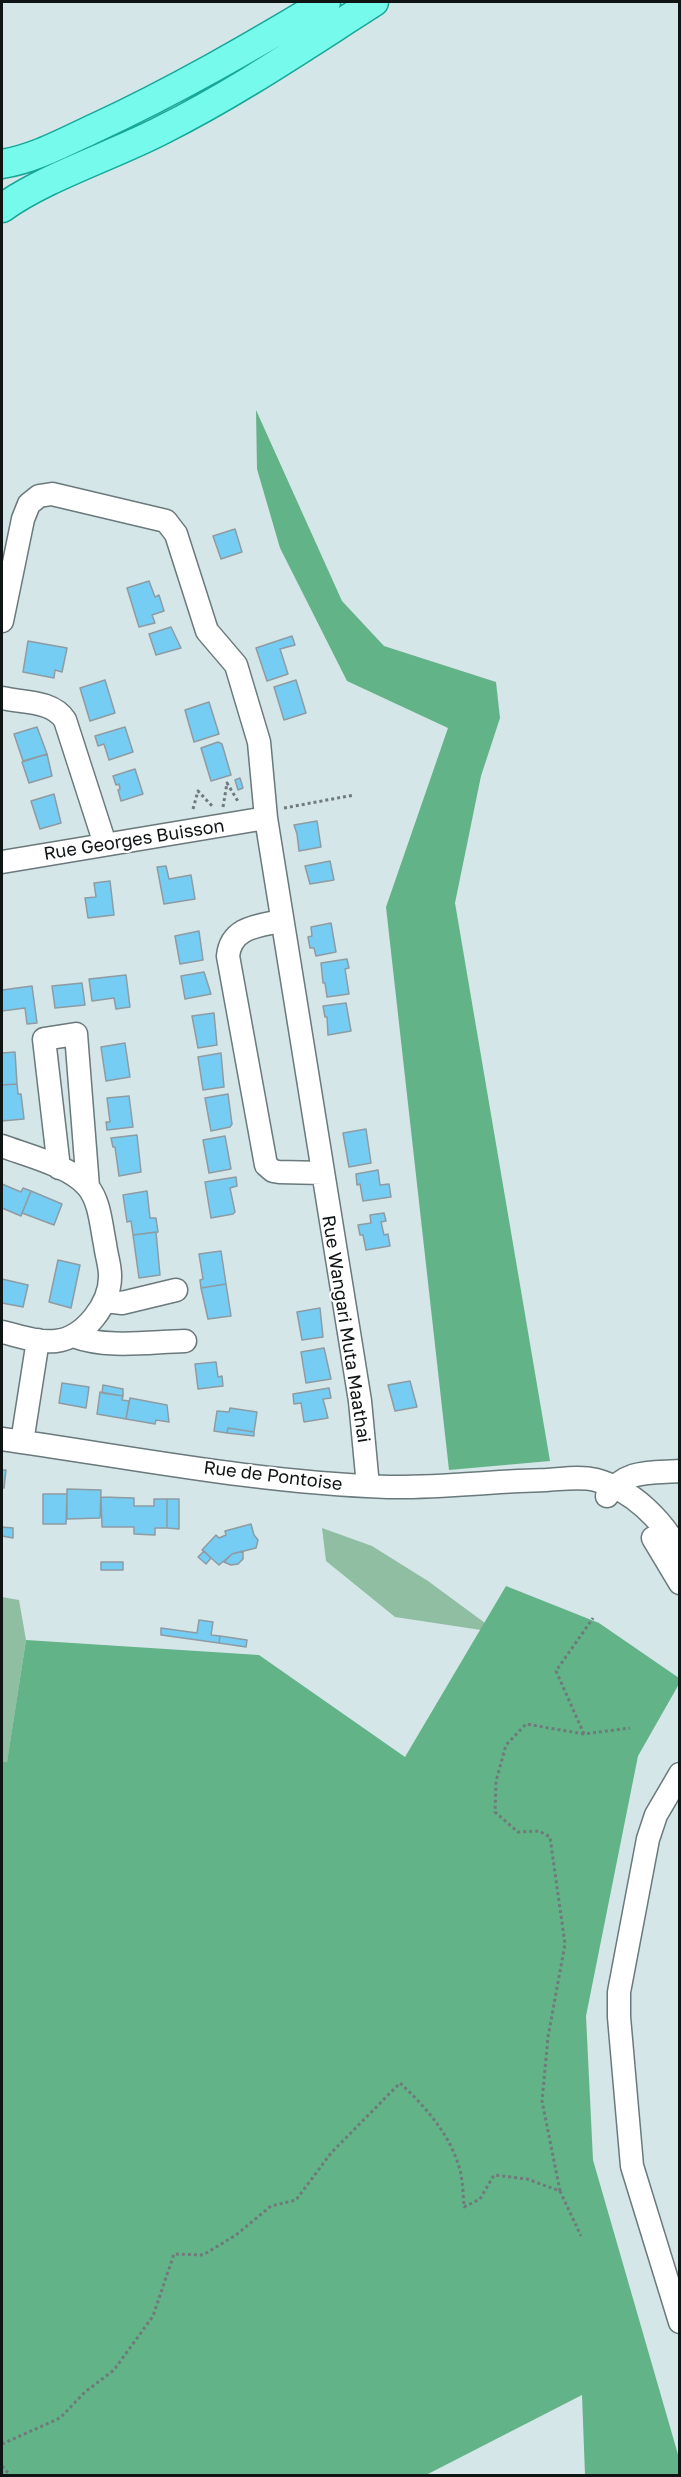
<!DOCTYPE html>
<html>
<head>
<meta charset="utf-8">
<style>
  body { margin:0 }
  #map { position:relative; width:681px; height:2477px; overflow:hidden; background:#d5e6e8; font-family:"Golos Text",sans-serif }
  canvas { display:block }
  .frame { position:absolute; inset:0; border:3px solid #0f1415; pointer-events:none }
</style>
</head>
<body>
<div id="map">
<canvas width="681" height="2477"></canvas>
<div class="frame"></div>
</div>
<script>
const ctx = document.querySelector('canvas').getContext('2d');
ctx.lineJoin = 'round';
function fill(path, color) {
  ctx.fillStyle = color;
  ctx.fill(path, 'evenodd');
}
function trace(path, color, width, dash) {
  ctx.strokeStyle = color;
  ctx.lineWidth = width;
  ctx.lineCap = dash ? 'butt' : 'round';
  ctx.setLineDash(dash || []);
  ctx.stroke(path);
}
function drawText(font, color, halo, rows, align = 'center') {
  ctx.font = font + ' "Golos Text",sans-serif';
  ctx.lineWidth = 4.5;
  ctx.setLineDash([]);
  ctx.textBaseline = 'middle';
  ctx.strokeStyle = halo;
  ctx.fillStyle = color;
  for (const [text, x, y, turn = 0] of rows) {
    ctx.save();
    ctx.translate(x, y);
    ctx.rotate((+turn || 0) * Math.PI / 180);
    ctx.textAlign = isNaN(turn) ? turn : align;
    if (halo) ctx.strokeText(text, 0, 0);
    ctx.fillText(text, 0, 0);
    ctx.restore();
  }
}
fill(new Path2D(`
  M322,1528L372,1546L428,1581L485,1623L481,1630L395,1617L326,1561Z
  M2,1597L19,1600L26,1640L7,1763L2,1762Z`), '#90bea3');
fill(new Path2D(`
  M256,410L342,601L384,646L496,682L500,718L481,776L455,903L550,1461L449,1470L386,907L448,728L347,681L280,548L257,469Z
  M506,1586L599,1623L679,1678V1684L638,1756L586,2016L593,2160L679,2458V2475H585L582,2395L426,2475H2V1762H7L26,1640L259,1655L405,1757Z`), '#63b388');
const building = new Path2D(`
  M235,529L242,552L221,559L213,536Z
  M149,581L155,597L159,595L164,611L152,615L155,623L139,627L127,588Z
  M171,627L181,648L156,655L149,634Z
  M292,636L295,645L280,649L288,674L267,681L256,648Z
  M28,641L67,648L62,672L55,670L54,678L23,672Z
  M105,680L115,713L90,721L80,688Z
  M296,680L306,713L284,720L274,687Z
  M209,702L219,734L194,742L185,710Z
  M37,727L47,754L23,761L14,734Z
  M125,727L133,752L109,760L104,744L98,746L95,736Z
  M218,742L222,744L231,775L211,781L201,748Z
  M47,754L52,776L29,783L22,762Z
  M135,769L143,794L121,801L118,790L120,789L119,784L116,785L113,776Z
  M240,778L243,788L238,790L235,780Z
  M54,794L61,823L40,829L31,801Z
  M317,821L321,847L299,851L297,834L294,825Z
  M330,861L334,880L310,884L305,866Z
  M166,866L169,879L191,875L195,899L164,904L157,867Z
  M110,881L114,915L88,918L85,898L96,897L94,883Z
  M331,923L336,952L316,956L314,948H310L308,937L312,936L311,927Z
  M199,931L203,960L180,964L175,936Z
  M347,959L349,968L345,969L349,994L327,997L325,983H323L321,963Z
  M204,972L211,994L185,999L181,976Z
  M126,975L130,1007L116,1009L114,998L92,1001L89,979Z
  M82,983L85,1005L55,1008L52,986Z
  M32,986L37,1023L27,1024L25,1008L2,1011V990Z
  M346,1003L351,1031L328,1035L327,1017H325L323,1006Z
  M214,1013L217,1045L198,1048L192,1016Z
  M125,1043L130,1077L106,1081L101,1047Z
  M15,1052L17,1084L2,1085V1053Z
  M221,1053L224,1087L203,1090L198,1057Z
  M17,1084L18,1094H21L24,1119L2,1121V1085Z
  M228,1094L232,1124L230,1127L211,1131L205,1098Z
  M129,1096L133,1127L107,1130L106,1122H110L107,1098Z
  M366,1129L371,1163L349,1167L343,1133Z
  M137,1135L141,1172L119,1176L115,1147H113L111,1138Z
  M225,1136L231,1169L209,1173L203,1140Z
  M378,1170L380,1185L389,1184L391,1197L363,1201L360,1184L357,1185L356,1174Z
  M236,1177L237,1186L230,1188L235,1212L233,1214L211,1218L205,1182Z
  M2,1184L21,1192L23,1188L31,1191L21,1216L2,1208Z
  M31,1191L62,1204L54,1225L22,1213Z
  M147,1191L150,1218H156L158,1232L133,1235L131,1221L127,1222L123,1195Z
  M384,1213L386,1221L381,1222L384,1235L388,1234L390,1246L366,1250L363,1235H360L358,1225L371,1223L370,1215Z
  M156,1232L160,1275L139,1278L133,1235Z
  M221,1251L226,1284L201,1288L200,1280L203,1279L199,1254Z
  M58,1260L80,1265L71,1308L49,1302Z
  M2,1279L28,1285L23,1307L2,1303Z
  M226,1284L231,1316L208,1319L201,1288Z
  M320,1308L323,1337L302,1340L297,1312Z
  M324,1348L331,1379L306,1383L301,1352Z
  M216,1362L218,1377L222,1376L223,1386L198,1389L195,1364Z
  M410,1381L417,1407L395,1411L388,1385Z
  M62,1383L89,1387L86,1408L59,1403Z
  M103,1385L123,1389V1396L102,1393Z
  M329,1388L331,1398L323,1399L328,1418L304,1422L301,1403L294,1404L293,1394Z
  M100,1392L123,1396L122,1400L129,1401L126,1419L97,1414Z
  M130,1398L167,1405L169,1422L156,1420L155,1424L126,1419Z
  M230,1408L257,1412L254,1432L228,1428L227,1433L214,1431L217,1411L229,1412Z
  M228,1428L254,1432V1436L227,1433Z
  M2,1470H6L4,1488H2Z
  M67,1489L101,1490L100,1518L67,1519Z
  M43,1494H67L66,1524H43Z
  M101,1497L134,1498V1506H154V1499H167V1528H155V1535L134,1534V1527H102Z
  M167,1499H179V1529L167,1528Z
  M251,1524L254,1535L258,1540L256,1548L232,1554L219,1565L202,1550L216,1535L219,1538L226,1535L225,1531Z
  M2,1527L13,1528V1538L2,1536Z
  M204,1551L211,1558L206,1564L198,1557Z
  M243,1551V1559L238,1564L231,1565L224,1562L232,1554Z
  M101,1562H123V1570H101Z
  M199,1620L213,1622L211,1635L220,1636L219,1643L161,1635V1628L197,1633Z
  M220,1636L247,1640L246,1647L219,1643Z`);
fill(building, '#75cdf4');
trace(building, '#8e9ba2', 1.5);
const minor = new Path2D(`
  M2,621L23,519L29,504L39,496L52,494L166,521L176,534L207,631L236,665L259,742L266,818L360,1401L368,1486
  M2,698C23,703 52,700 65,720L105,844
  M2,862L266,818
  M281,921C258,926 231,927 228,956L266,1165L273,1171L279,1172L323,1173
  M2,1146C26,1155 71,1166 88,1187C100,1202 101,1225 105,1244C106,1254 110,1265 110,1275C111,1304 84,1338 56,1341C38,1343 19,1336 2,1332
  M59,1168L44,1039L76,1034L88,1187
  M105,1301L122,1303L176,1290
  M73,1336C108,1349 148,1342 185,1341
  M2,1439C129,1457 259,1483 388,1487C441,1488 494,1481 546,1480C563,1479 580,1476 596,1480C633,1490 662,1520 680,1552
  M22,1442L38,1340
  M607,1496C626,1469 649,1473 680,1471
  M653,1538L680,1583
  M680,1774L656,1815L648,1839L619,1992V2017L632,2166L680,2322`);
const major = new Path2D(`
  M2,164C34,159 65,142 95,128C175,91 251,47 326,2
  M2,208C47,176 112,156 162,130C236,93 305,46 374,2`);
trace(minor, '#6a797b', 25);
trace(major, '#16a798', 31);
trace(new Path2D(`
  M223,807L227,783L239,803
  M284,808L354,795
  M193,809L198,791L213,807
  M584,1734L556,1671L593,1618
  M560,2191L542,2101L548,2037L565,1944L550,1837L539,1831L518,1832L495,1812L496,1781L506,1745L526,1724L584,1734L630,1728
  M2,2444L60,2418L85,2392L114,2370L153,2316L174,2254L203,2255L236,2235L271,2206L296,2200L331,2153L400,2083C426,2107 451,2136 460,2170C463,2182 463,2195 464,2207L480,2199L494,2175L527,2179L560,2191L581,2236
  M2,2466L11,2476`), '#6f7a7c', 3, [3, 3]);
trace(minor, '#fff', 22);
trace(major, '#76faeb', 28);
drawText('18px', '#0f1415', '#fff', [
  ["Rue Georges Buisson",134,840,-9],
  ["Rue Wangari Muta Maathai",346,1329,81],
  ["Rue de Pontoise",273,1476,7]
]);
</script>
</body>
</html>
